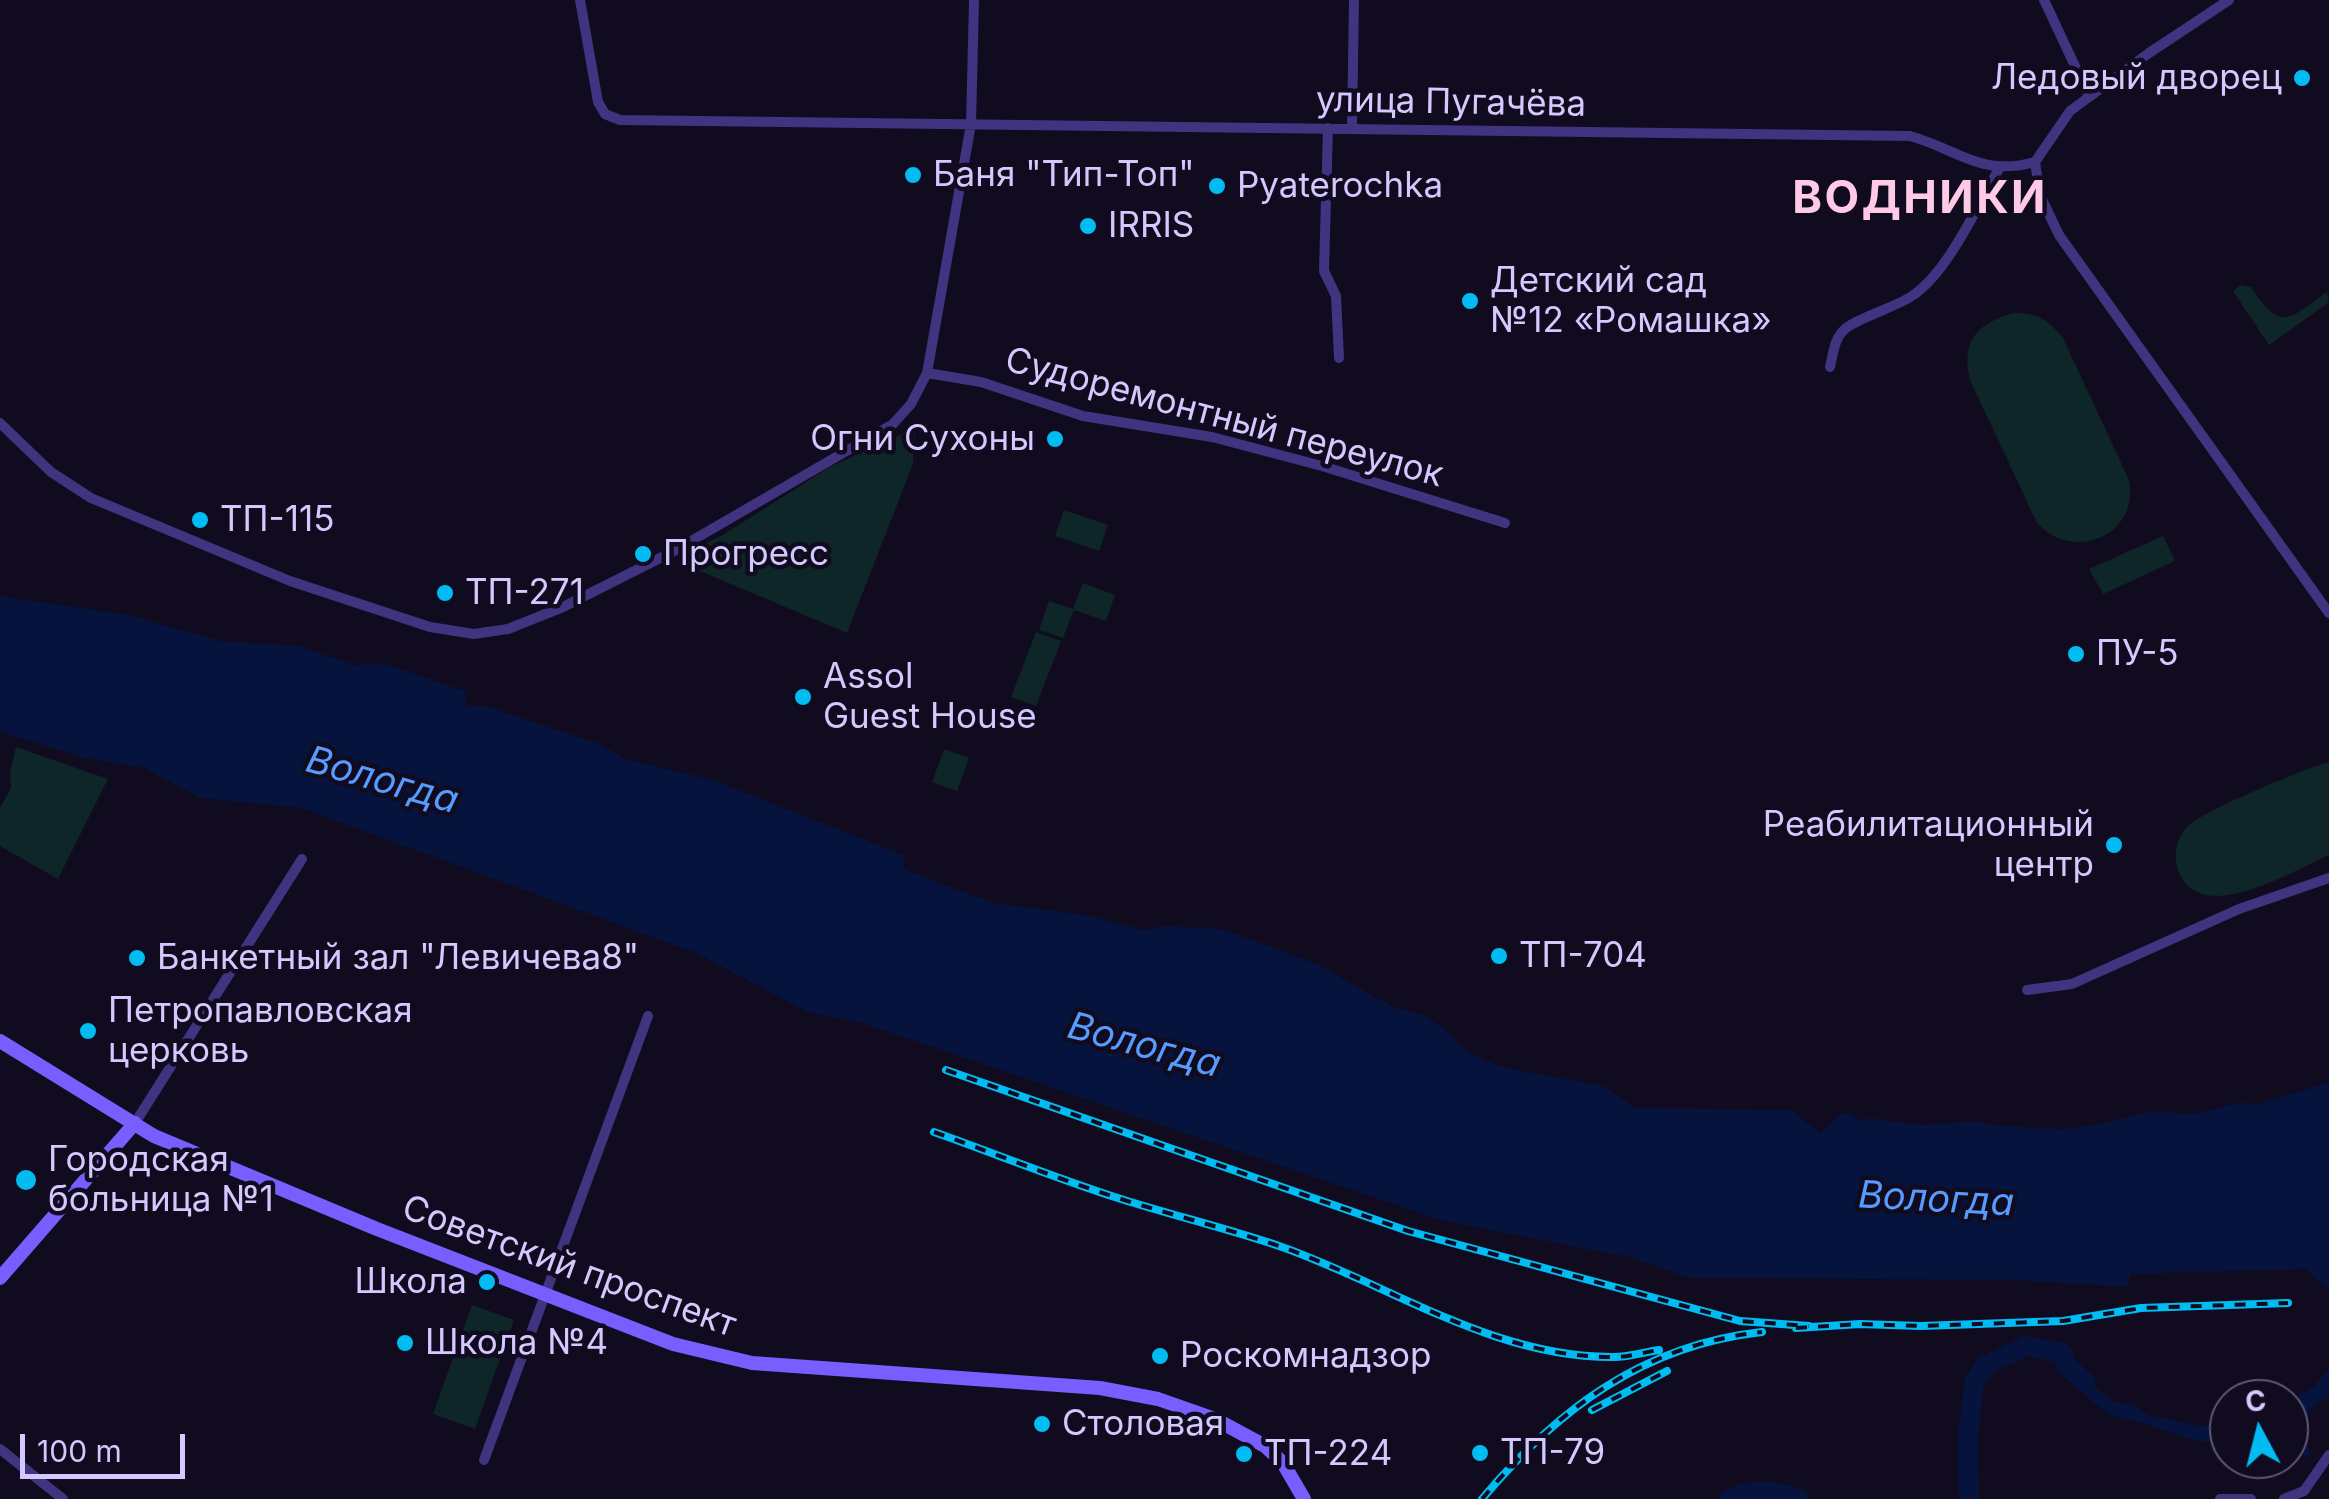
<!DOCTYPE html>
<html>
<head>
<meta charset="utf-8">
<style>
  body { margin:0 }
  #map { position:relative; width:2329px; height:1499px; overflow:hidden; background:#100b1e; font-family:Inter,sans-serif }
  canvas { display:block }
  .north { position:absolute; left:2209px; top:1379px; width:100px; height:100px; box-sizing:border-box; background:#100b1e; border:2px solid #5f5778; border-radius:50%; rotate:353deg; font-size:28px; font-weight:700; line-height:40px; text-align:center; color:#d5c8ff }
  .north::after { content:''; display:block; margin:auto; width:35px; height:45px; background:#00bcf3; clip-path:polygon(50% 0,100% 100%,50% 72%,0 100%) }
  .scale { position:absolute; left:20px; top:1434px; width:165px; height:45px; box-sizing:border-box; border:5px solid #d5c8ff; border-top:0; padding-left:12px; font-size:30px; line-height:35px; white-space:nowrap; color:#d5c8ff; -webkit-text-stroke:8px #100b1e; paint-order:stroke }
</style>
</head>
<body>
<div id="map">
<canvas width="2329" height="1499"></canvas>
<div class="north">С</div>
<div class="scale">100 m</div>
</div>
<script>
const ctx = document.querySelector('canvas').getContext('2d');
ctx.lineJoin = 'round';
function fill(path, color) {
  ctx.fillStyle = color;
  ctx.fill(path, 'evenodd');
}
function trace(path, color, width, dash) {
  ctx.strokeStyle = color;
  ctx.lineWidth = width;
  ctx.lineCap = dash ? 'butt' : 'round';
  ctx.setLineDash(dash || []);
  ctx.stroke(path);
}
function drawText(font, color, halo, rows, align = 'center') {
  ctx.font = font + ' Inter,sans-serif';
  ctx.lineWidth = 9;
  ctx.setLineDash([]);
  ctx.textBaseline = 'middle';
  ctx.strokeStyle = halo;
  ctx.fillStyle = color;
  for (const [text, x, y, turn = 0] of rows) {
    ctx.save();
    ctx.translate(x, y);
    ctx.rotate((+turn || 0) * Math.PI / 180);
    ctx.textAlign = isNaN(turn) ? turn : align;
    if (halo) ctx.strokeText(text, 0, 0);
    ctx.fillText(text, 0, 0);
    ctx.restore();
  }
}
fill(new Path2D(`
  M2241,285L2251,287C2282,333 2287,320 2327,292L2329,302L2269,345L2233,291Z
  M2013,313C2037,313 2048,319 2063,338L2129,480C2140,536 2073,563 2037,523L1970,380C1961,341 1976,324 2013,313Z
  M915,428L913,464L847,633L700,571L688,552L721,536L830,467Z
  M1064,510L1108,525L1099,551L1055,536Z
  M2163,536L2175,561L2103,594L2089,569Z
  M1083,583L1115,595L1106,621L1074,610L1063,638L1039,630L1049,601L1073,609Z
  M1036,632L1061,641L1036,706L1011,697Z
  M16,747L108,779L58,879L0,846V808L11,788L10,772Z
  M944,749L969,758L957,791L932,782Z
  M2329,762V855C2292,871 2199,929 2178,870C2173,856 2176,838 2187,827C2204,810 2304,769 2329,762Z
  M472,1305L514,1320L475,1429L433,1414Z`), '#0e2628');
fill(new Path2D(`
  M0,596L128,615L221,641L300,646L354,665L383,663L465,691L467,706H485L599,744L627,759L713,780L904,855V869L993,903L1086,915L1144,930L1165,926L1223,929L1317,964L1395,1008L1421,1014L1442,1027L1465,1050L1501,1067L1604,1086L1636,1108L1792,1110L1820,1133L1840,1114L1848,1112L1861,1121L1869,1118L1921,1125L1979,1121L1989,1125L2060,1129L2096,1125L2153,1111L2195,1114L2240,1102L2255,1105L2329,1082V1289L2305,1269L2130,1274L2128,1287L2014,1280L1690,1278L1633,1258L1440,1220L865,1024L806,1011L696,953L301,808L200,798L144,768L85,758L0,732Z
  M2066,1365L2115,1402L2133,1405L2148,1415L2202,1426L2229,1424V1441H2197L2133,1420C2104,1421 2077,1389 2066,1365Z
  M2329,1368V1397L2309,1410L2307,1439L2310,1460L2296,1448L2289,1450V1401L2314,1386Z`), '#06133c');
trace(new Path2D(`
  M1729,1499C1754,1487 1775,1491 1800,1499
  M1969,1499L1968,1437L1974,1383L1984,1366L2027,1346L2063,1353L2066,1365L2085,1382`), '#06133c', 20);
trace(new Path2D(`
  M580,0L598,102L605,114L620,120L1910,136C1960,150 1980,177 2035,162L2070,111L2149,53L2229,0
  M2044,0L2089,96
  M1328,128L1324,271L1336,296L1339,358
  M1352,128L1354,0
  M2035,162L2040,195L2059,235L2329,613
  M1830,367C1833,355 1834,340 1843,331C1852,320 1896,307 1912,296C1949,271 1977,206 2000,167
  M927,373L981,382L1083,416L1212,437L1322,466L1505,523
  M0,423L51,472L91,498L290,581L430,627L474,634L508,629L563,607L674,551L893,424L911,404L927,373L971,124L974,0
  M2027,990L2072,984L2239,909L2329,878
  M135,1123L302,859
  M0,1449L63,1499
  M484,1460L648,1016
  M2220,1499H2251
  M2284,1499L2304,1491L2329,1455`), '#403380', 10);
trace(new Path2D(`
  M0,1041L154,1136L377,1229L673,1344L752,1363L1100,1388L1158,1399L1215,1419L1265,1446L1283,1463L1304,1499
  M0,1278L135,1123`), '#775fff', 14);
const rail = new Path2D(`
  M946,1070L1408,1231L1740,1321L1809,1326
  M934,1132C996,1154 1058,1179 1121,1199C1175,1216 1229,1229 1282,1247C1392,1286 1494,1358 1614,1357C1629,1357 1645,1352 1659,1350
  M1796,1328L1860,1324L1921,1326L2063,1321L2141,1308L2288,1303
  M1592,1410L1667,1371
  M1482,1499C1558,1409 1643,1345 1762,1332`);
trace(rail, '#00bcf3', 8);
trace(rail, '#100b1e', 4, [11]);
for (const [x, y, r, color] of [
  [2302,78,10,"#00bcf3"],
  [913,175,10,"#00bcf3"],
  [1217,186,10,"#00bcf3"],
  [1088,226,10,"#00bcf3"],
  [1470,301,10,"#00bcf3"],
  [1055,439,10,"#00bcf3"],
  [200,520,10,"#00bcf3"],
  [643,554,10,"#00bcf3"],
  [445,593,10,"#00bcf3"],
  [2076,654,10,"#00bcf3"],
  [803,697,10,"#00bcf3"],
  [2114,845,10,"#00bcf3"],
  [1499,956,10,"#00bcf3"],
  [137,958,10,"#00bcf3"],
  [88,1031,10,"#00bcf3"],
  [26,1180,12,"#00bcf3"],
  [487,1282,10,"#00bcf3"],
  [405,1343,10,"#00bcf3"],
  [1160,1356,10,"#00bcf3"],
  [1042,1424,10,"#00bcf3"],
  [1480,1453,10,"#00bcf3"],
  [1244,1454,10,"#00bcf3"]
]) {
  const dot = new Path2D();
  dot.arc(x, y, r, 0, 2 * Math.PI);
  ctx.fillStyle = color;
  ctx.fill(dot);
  trace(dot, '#100b1e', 4);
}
drawText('35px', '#d5c8ff', '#100b1e', [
  ["Ледовый дворец",2282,78,"right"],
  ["Баня \"Тип-Топ\"",933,175],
  ["Pyaterochka",1237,186],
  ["IRRIS",1108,226],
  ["Детский сад",1490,281],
  ["№12 «Ромашка»",1490,321],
  ["Огни Сухоны",1035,439,"right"],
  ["ТП-115",220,520],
  ["Прогресс",663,554],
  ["ТП-271",465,593],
  ["ПУ-5",2096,654],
  ["Assol",823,677],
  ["Guest House",823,717],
  ["Реабилитационный",2094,825,"right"],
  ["центр",2094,865,"right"],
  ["ТП-704",1519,956],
  ["Банкетный зал \"Левичева8\"",157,958],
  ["Петропавловская",108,1011],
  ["церковь",108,1051],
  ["Городская",48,1160],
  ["больница №1",48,1200],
  ["Школа",467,1282,"right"],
  ["Школа №4",425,1343],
  ["Роскомнадзор",1180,1356],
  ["Столовая",1062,1424],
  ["ТП-79",1500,1453],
  ["ТП-224",1264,1454]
], 'left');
drawText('35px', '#d5c8ff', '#100b1e', [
  ["улица Пугачёва",1451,103,1],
  ["Судоремонтный переулок",1224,418,15],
  ["Советский проспект",569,1267,20]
]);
drawText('italic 38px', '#569bff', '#100b1e', [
  ["Вологда",382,781,16],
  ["Вологда",1144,1046,15],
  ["Вологда",1936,1200,3]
]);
ctx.letterSpacing = '2.5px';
drawText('bold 45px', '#ffcae5', '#100b1e', [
  ["ВОДНИКИ",1920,199]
]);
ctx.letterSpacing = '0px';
</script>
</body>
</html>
